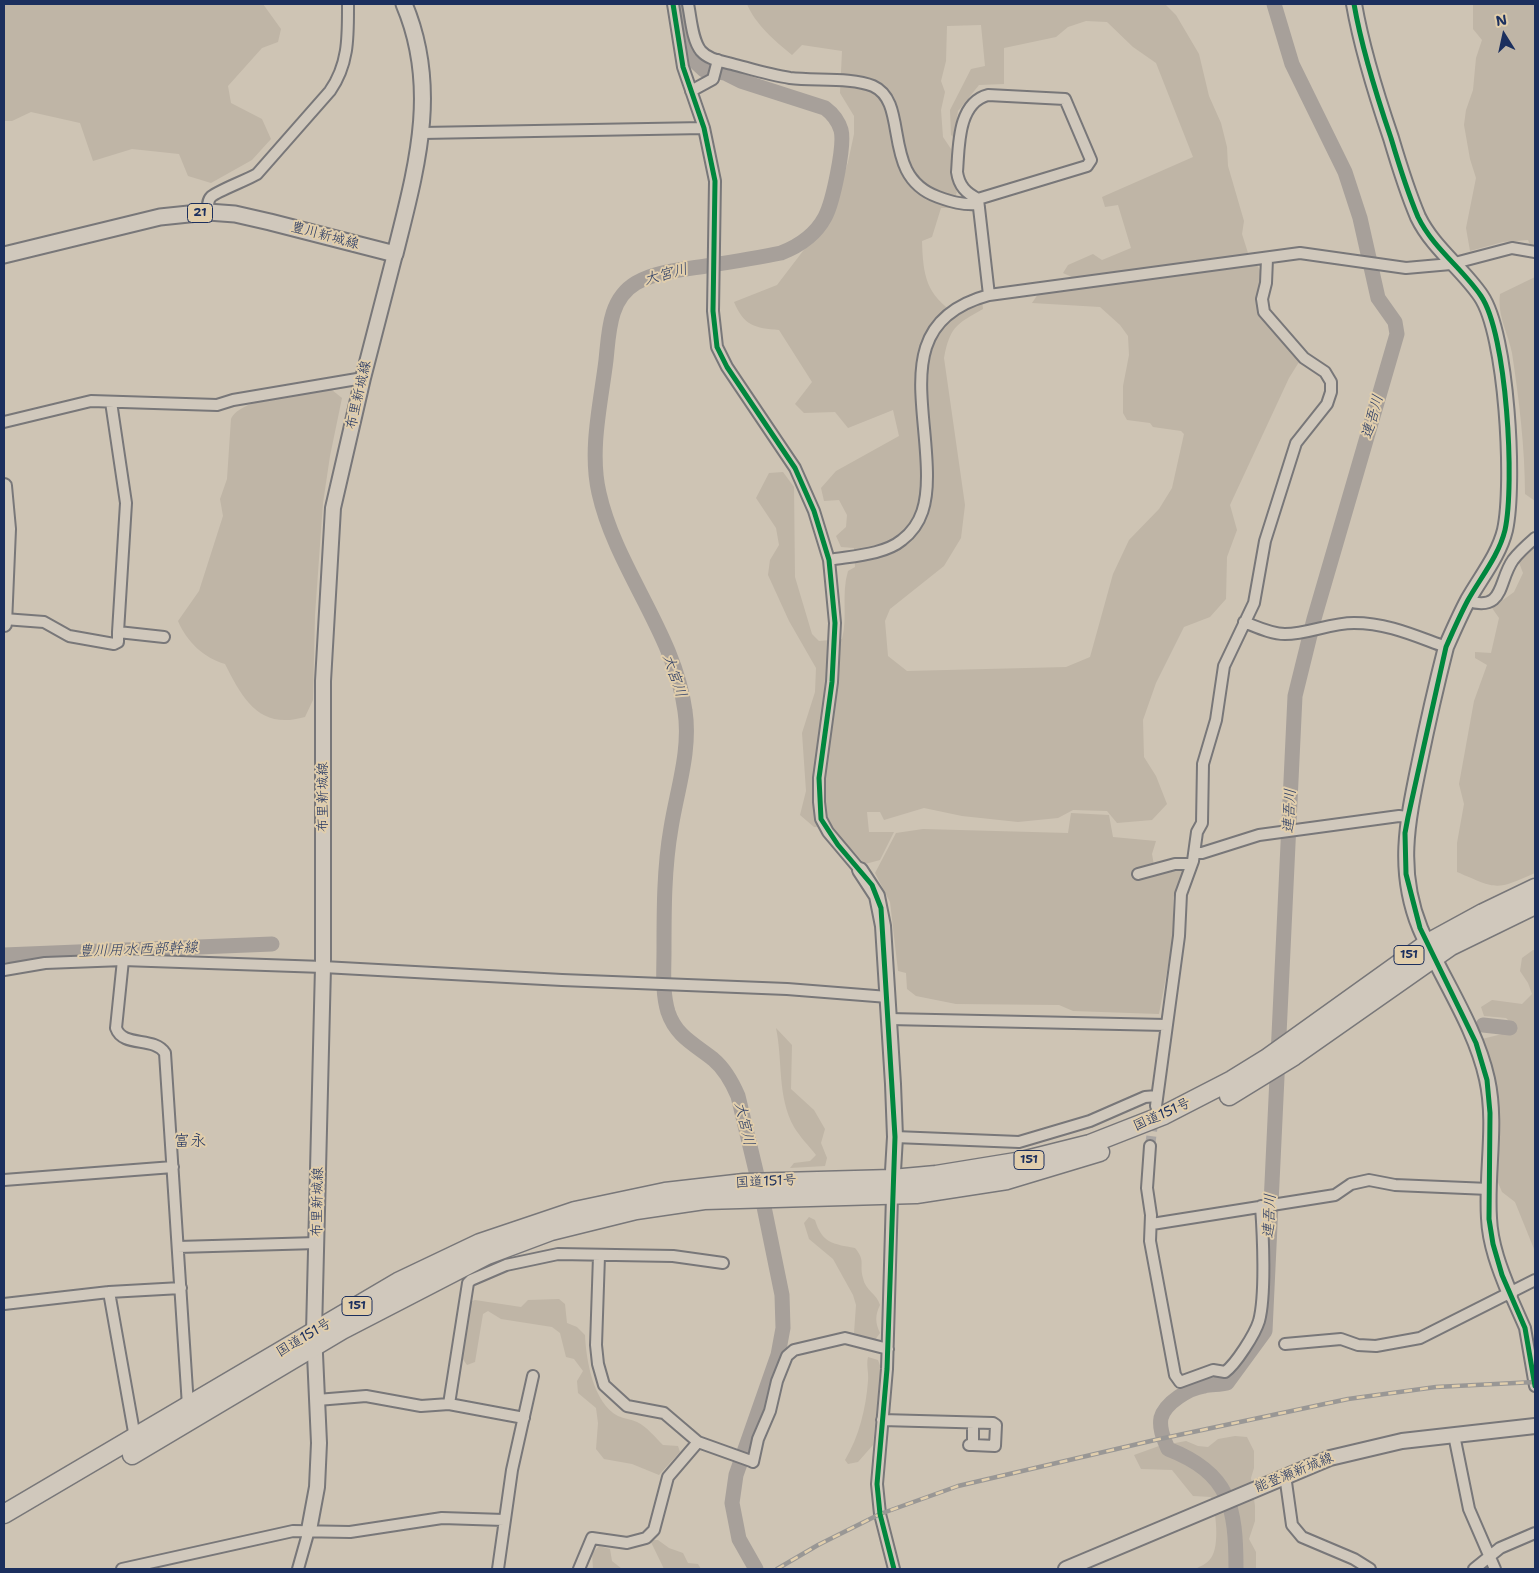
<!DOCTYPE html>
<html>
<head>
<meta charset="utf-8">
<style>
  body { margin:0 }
  #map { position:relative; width:1539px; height:1573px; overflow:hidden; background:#cec4b4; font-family:"Shantell Sans",sans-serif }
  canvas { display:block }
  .frame { position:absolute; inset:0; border:5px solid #1b2f5e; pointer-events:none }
  .north { position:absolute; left:1479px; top:10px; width:50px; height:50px; -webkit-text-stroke:4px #e1ceac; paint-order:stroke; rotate:350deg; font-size:14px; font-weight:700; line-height:20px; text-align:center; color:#1b2f5e }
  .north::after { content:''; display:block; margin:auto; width:18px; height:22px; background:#1b2f5e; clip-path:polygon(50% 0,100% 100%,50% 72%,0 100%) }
</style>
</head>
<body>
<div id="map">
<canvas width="1539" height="1573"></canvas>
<div class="frame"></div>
<div class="north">N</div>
</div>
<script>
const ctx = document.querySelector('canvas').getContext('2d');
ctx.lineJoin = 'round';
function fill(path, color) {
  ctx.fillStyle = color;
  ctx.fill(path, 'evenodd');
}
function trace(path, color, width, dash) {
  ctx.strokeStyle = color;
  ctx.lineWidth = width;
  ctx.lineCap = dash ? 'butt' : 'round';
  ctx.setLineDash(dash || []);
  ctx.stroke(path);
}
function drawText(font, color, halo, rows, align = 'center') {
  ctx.font = font + ' "Shantell Sans","Klee One",sans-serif';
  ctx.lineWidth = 4;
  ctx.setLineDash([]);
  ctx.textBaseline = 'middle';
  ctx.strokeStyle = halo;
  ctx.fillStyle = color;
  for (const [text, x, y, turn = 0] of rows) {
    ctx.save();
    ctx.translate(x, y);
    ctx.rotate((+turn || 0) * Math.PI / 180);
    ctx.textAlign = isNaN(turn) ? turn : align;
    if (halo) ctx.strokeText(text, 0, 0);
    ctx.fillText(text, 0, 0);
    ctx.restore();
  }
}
fill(new Path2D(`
  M1071,813L1109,815L1113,837L1156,841L1152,854L1155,871L1174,867L1183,871L1173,898V939L1159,1014L1073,1011L1059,1005L956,1004L916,996L907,989L906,973L898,971L890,902L875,873L896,833L923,829L1068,833Z`), '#beb4a5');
fill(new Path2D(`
  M4,4H263L281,29L278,42L262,48L228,86L231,103L262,119L271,139L252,160L211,183L188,176L179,154L132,149L93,161L80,123L31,112L12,121H4Z
  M747,4H1165L1176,15L1199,54L1209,96L1221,123L1227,147L1228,166L1244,221L1242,234L1248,253L1261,271L1260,300L1293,348L1299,362L1289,378L1230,505L1237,530L1227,557L1226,599L1210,617L1184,627L1156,683L1143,720L1144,757L1156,776L1167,804L1152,820L1117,823L1107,811L1073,810L1058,818L1018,822L962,816L924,808L884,820L880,812H867L869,832H894L880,860L865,864L831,827H814L800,815L806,791L802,733L815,692L816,668L789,621L768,575L770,560L779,545L776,528L756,498L769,473L783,472L794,487L795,577L812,634L819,641L842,639C848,617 841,594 848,571L855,567L854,548L841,547L836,536L846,527L847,515L839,500L824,501L821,488L836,471L899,436L893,410L848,428L835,412L804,413L795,404L812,382L779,330C755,328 744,326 734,302L777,285L832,213L848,162L854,134V116L840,93L842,51L802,45L792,55C775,41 755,24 747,4ZM1086,21L1107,22L1133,47L1156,63L1193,157L1102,197L1105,207L1118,205L1131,248L1102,260L1093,254L1068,265L1063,273L1074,278L1073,288L1038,294L1032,303L1100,307L1120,325L1128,336L1129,355L1123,386V413L1127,420L1150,423L1153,427L1181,431L1184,434L1172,488L1159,509L1129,540L1113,574L1090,657L1066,667L907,671L888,656L885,621L890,609L944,566L961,538L965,505L944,358C950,327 956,324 983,309L982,300L956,314C926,295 923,275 922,241L932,237L941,208H951L957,192L952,178L951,149L943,137L941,110L945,92L941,81L946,61L947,26L981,25L985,66L971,69L950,110L951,135L954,138L958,111L979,85L1004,84V48L1056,37L1068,27Z
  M1473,4H1535V256L1528,240L1503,242L1470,251L1466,228L1476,178L1470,159L1464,125L1466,110L1473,90L1476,58L1482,40L1473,29Z
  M1535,277V501L1525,494C1525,448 1519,399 1512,353C1508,333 1497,315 1500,294Z
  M332,390L342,398L330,456L323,503L315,615L313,700L305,717C260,730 243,700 225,664C204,658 187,642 178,621L199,591L223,516L220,499L227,479L231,419C242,396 307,394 332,390Z
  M1535,543V873C1495,891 1497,889 1457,872V843L1464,804L1459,784L1474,701L1487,665L1475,658V652L1491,653L1499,618L1492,608L1514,592L1523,573L1518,560Z
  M1533,950H1535L1534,1249L1515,1202L1502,1192L1496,1178V1088L1493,1069L1482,1039L1506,1033L1514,1026L1506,1018L1484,1016L1481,1007L1492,1000L1522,1004L1532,994L1528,983L1520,971L1522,958Z
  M776,1028L792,1045L791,1089L814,1110L825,1129L821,1143L827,1158L825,1166L790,1168L794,1163L810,1161L816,1155C809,1146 800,1137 794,1127C777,1096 783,1061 776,1028Z
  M809,1217L815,1220C822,1243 833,1244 855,1248C866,1261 859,1264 863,1278C865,1290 877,1294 880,1305C875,1315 875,1323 880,1333L875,1340L854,1333L856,1305L853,1295L833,1259L809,1239L804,1223Z
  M559,1299L565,1304L567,1323L577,1327L585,1335C586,1359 593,1403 618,1416C624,1419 631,1419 637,1422C647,1427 655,1437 663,1445L678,1446L680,1452L659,1475L632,1464L604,1459L596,1449L598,1423L596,1408L578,1393L577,1381L583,1371L574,1359L566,1357L560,1333L552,1327L501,1319L488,1311L483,1314L475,1362L467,1365L462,1358L469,1302L475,1300L521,1307L528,1300Z
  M868,1357L878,1360L881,1368L873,1445L858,1462L848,1464L845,1460C859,1437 866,1408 868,1381C869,1373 866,1365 868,1357Z
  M1235,1436L1247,1437L1254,1451V1468L1251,1478L1255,1506V1521L1249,1539L1256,1552V1569H1195C1201,1566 1207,1564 1211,1558C1220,1546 1216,1511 1211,1497L1193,1496L1172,1470L1141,1469L1134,1455L1159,1446L1186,1441L1198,1446L1208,1447L1218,1439Z
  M650,1540H658L669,1548L683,1553L688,1563L698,1564L701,1569H664Z
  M599,1546L610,1549L612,1561L622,1569H593L592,1553Z`), '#bfb5a6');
trace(new Path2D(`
  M680,4L684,40L690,57L704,70L725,73L741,81L825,108C833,114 838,120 841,130C845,145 833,202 825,217C816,234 799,246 781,253C756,258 731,262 706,266C682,270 657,271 636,283C609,299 609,332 606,360C601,402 589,450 599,493C616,569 675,634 685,711C691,750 677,790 671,828C664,868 664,910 664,951C664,971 662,992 668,1012C676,1036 694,1044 713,1059C725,1069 732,1082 738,1096L761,1192L782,1295L783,1328L778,1355L736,1475L732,1503L739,1539L756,1569
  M4,955L272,944
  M1483,1025L1510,1028
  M1236,1569C1236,1507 1230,1473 1168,1449C1164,1439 1159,1429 1161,1418C1165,1403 1189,1388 1204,1386C1211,1384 1219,1385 1227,1383L1265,1331L1295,696L1314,619L1397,334L1395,322L1378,298L1360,218L1345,172L1292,64L1274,4`), '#a7a09a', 15);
trace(new Path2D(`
  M1150,1146L1154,1117`), '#aaa6a3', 10, [10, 5]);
const street = new Path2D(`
  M673,4L683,67L704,128L715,181L713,311L717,347L727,367L795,468L814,511L829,560L835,623L832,682L819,778V802L821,819L828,832L860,870
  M688,4C691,18 692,40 701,51C709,60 721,61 732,64C751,69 770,75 790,78C814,81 852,77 873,86C911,103 879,176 938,197C952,202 962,205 978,204
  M691,91L713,79L718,60
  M422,133L704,128
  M978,199C966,193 959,186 957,172C959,148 957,103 988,95L1065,99L1091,160L1087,166L978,199L989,295
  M208,212C208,207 207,201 211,197C215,192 247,180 257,174L330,91C349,64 348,36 348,4
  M111,402L126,503L118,632
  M4,422L91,401L217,405L233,400L363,378
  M829,560C851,556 884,555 902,540C923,524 927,501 927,476C927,401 893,321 989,295L1300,253L1406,268L1451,264L1512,248L1535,252
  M1468,601C1505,612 1498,581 1513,560C1519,552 1527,545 1535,538
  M4,619L44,622L69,636L114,644L118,642V632L164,637
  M1244,622C1257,627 1271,634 1285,634C1308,634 1330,623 1354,623C1388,623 1415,636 1446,647
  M1194,853H1202L1259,835L1399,816L1408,817
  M1138,874L1175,864H1191
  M123,960L116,1028C123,1048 154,1036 165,1053L188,1406
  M4,970L45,963L123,960L323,967L562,980L787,989L888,997
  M889,1019L1166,1025
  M1156,1106L1179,936L1181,894L1193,861L1197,832L1202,823L1203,764L1216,720L1224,666L1254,603L1265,541L1296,443L1327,404L1331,392V382L1325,372L1304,358L1264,312L1262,299L1266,283L1267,259
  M895,1137L1019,1142L1090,1121L1145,1097L1157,1096
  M1150,1146L1147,1188L1151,1215L1150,1241L1175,1375L1180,1382L1213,1370L1225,1372C1236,1364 1255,1334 1259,1321C1266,1295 1263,1234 1261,1206
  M4,1180L173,1167
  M892,1196L887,1369L877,1484L880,1514L894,1569
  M1152,1224L1335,1195L1351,1184L1369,1180L1395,1185L1489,1189
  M178,1247L317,1243
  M599,1256L596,1345L598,1364L604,1385L627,1406L664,1413L698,1442L751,1461L753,1462L758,1439L770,1411L777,1381L787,1356L794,1350L845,1338L888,1349
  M109,1292L134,1432L140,1436
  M1510,1294L1525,1328L1535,1386
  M4,1304L109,1292L181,1288
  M1285,1344L1341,1339L1358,1345L1376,1346L1420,1338L1535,1280
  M317,1400L366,1396L421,1406L449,1404L524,1418
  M449,1404L468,1283L471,1280L506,1265L558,1254L673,1256L723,1263
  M882,1420L993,1423L996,1425L995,1446L973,1445
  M1454,1435L1469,1509L1495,1569
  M969,1445H973V1423
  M1285,1475L1292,1525L1302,1537L1354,1559L1370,1569
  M122,1569L293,1531L350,1532L442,1518L504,1520
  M298,1569L309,1530
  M498,1569L512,1470L533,1376
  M579,1569L592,1538L627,1543L646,1538L654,1530L668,1477L698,1442
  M1474,1569L1500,1548L1535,1533`);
const secondary = new Path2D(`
  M1354,4C1362,50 1376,94 1391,138C1399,165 1407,191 1418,217C1433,248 1462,268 1481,296C1507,334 1515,484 1505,530C1499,555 1481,577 1468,600C1460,615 1453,631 1446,647C1436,686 1427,726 1419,765C1407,823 1397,871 1420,928C1441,978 1475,1025 1487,1079C1497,1124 1486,1172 1489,1218C1490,1244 1500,1270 1510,1294
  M4,486L8,529L4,624
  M860,870L877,896L883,926L893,1084L895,1137L892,1188
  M309,1530L317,1487L319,1443L314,1332L323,967V681L333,508L363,378L395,254
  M1066,1569L1330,1458L1402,1441L1535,1426`);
const primary = new Path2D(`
  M4,255L160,217L208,212L235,214L270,222L395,254C416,169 440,89 404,4`);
const highway = new Path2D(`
  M1229,1096L1294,1056L1451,946L1535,905
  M132,1455L342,1330L487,1255L551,1231L636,1210L704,1200L916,1194L1007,1180L1100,1152
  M4,1514L398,1282L480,1243L575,1211L665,1192L744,1183L892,1179L936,1175L1022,1161L1090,1144L1164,1115L1232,1080L1266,1059L1428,943L1483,913L1535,888`);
trace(street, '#787779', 14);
trace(secondary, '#787779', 18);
trace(primary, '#787779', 19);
trace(highway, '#787779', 21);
trace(street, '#d0c8bc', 10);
trace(secondary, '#d0c8bc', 14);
trace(primary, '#d0c8bc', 15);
trace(highway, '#d0c8bc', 18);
const rail = new Path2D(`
  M777,1569L818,1545L880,1514L958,1486L1155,1440L1348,1399L1436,1387L1535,1382`);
trace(rail, '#999795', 4.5);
trace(rail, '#e1ceac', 2.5, [8]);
trace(new Path2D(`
  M673,4L683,67L704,128L715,181L713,311L717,347L727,367L795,468L814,511L829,560L835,623L832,682L819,778L821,819L838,845L872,885L881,908L895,1137L887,1369L877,1484L880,1514L894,1569
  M1354,4C1362,50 1376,94 1391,138C1399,165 1407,191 1418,217C1433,248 1462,268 1481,296C1507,334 1515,484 1505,530C1499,555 1481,577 1468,600C1460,615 1453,631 1446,647L1408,817L1405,833L1406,874L1420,928L1476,1043L1487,1080L1490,1113L1489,1219L1493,1244L1502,1275L1525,1328L1535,1386`), '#00873e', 5);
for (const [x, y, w] of [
  [200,213,25],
  [1409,955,30],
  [1029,1160,30],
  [357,1306,30]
]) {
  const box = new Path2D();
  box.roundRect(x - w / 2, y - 9.5, w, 19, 4);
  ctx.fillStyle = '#e1ceac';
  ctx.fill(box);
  trace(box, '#1b2f5e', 1);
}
drawText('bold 12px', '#1b2f5e', null, [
  ["21",200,213],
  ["151",1409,955],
  ["151",1029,1160],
  ["151",357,1306]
]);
drawText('14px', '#1b2f5e', '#e1ceac', [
  ["豊川新城線",325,236,15],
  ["布里新城線",359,395,-77],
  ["布里新城線",323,797,-90],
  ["国道151号",1162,1115,-24],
  ["国道151号",766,1182,-3],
  ["布里新城線",318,1202,-89],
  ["国道151号",304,1338,-31],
  ["能登瀬新城線",1294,1473,-22]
]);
drawText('italic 15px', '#2d3e65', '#e1ceac', [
  ["大宮川",666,275,-15],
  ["連吾川",1373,417,-74],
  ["大宮川",674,676,71],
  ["連吾川",1290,811,-87],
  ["豊川用水西部幹線",138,950,-2],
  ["大宮川",744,1124,77],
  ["連吾川",1270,1216,-87]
]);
drawText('16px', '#1b2f5e', '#e1ceac', [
  ["富永",190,1142]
]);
</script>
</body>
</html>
